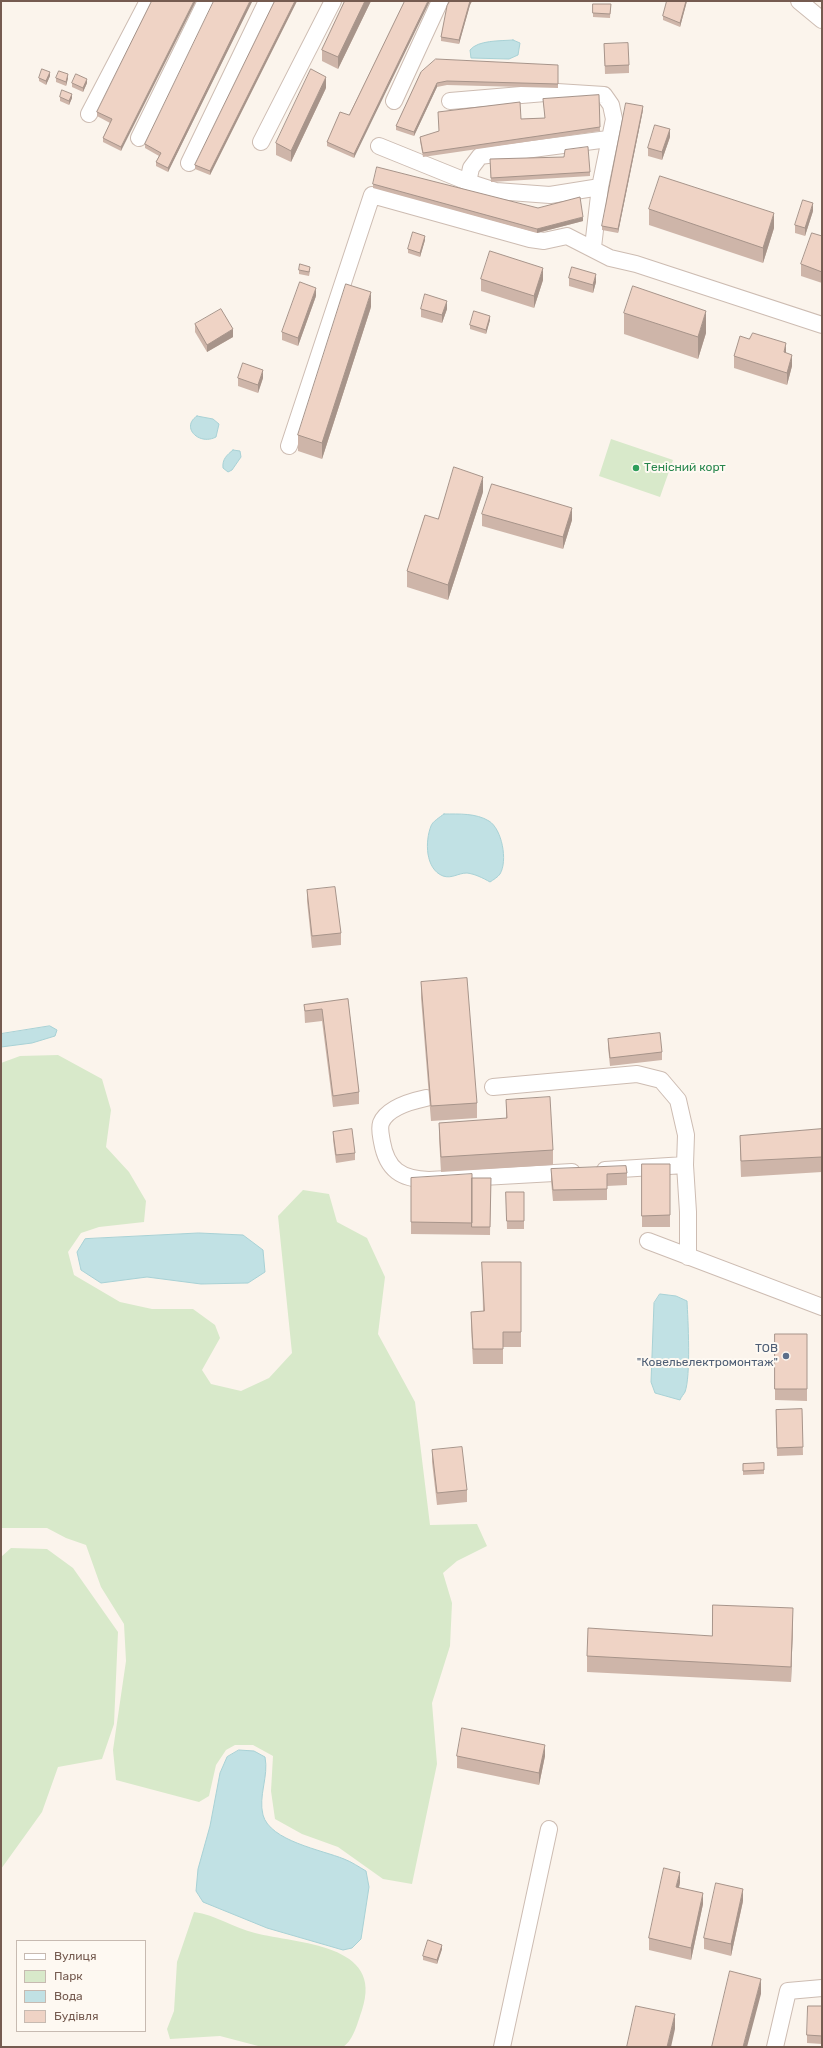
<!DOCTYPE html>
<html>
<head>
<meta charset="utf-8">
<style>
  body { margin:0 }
  #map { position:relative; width:823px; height:2048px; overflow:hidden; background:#fbf4ec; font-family:Rubik,sans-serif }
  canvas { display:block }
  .frame { position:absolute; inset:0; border:2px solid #755b50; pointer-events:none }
  .legend { position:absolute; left:16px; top:1940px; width:130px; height:92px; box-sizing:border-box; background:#fef9f2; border:1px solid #c7bab1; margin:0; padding:5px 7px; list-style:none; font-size:12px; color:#755b50 }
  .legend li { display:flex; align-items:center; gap:8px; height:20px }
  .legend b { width:20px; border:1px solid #c7bab1 }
</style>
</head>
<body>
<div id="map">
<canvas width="823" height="2048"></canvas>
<div class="frame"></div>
<ul class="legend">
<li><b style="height:5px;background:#fff"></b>Вулиця</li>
<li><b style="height:11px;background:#d8e9ca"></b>Парк</li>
<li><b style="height:11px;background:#c1e1e4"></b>Вода</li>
<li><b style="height:11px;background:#efd3c5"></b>Будівля</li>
</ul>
</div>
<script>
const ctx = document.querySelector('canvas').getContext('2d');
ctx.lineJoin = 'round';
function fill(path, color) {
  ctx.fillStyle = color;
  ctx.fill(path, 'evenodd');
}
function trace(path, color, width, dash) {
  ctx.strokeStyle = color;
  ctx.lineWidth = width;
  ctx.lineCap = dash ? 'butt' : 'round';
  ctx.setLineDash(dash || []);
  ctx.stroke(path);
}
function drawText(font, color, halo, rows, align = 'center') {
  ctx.font = font + ' Rubik,sans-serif';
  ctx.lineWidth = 4;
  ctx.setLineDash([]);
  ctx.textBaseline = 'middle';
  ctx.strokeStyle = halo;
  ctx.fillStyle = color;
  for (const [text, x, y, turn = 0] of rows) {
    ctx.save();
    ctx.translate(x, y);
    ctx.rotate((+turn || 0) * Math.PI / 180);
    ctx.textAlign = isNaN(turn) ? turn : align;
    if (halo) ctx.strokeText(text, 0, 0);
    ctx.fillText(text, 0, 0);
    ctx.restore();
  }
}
fill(new Path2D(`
  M611,439L673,460L660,497L599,476Z
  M58,1055L102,1079L111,1110L106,1147L129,1172L146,1201L144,1222L99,1227L81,1233L68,1252L74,1275L120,1302L152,1309H193L215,1325L220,1338L202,1370L211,1384L241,1391L269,1378L292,1353L278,1216L303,1190L329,1194L337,1222L367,1238L385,1277L378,1334L415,1402L430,1525L477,1524L487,1546L457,1561L443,1573L452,1603L450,1646L432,1703L437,1764L412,1884L383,1879L338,1847L302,1834L275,1819L271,1791L273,1756L253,1745H235L226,1750L216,1765L209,1796L199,1802L116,1780L113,1750L126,1661L124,1624L101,1587L86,1545L66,1538L47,1528H1V1063L20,1056Z
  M11,1548L47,1549L73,1568L118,1632L114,1724L102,1759L58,1767L42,1812L1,1869V1557Z
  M194,1912C216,1915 234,1928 255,1933C297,1944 385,1943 362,2010C358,2021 354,2040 343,2047H262L220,2036L170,2039L167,2029L174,2011L177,1962Z`), '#d8e9ca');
const water = new Path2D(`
  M513,40L520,43L518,55L509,59L471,58L470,50C478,40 500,41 513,40Z
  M197,416L213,419L219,424L216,437C199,446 180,427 197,416Z
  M233,450L240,451L241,457L232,470L228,472L223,468C222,459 227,455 233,450Z
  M444,814C459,814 476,813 489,821C502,829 508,861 500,874C498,877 493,880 490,882C483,878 475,874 467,873C458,873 452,879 443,876C425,869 425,841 431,826C432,822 440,817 444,814Z
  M50,1026L57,1030L55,1036L32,1043L1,1047V1034Z
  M199,1233L243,1235L263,1250L265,1272L248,1283L201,1284L147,1277L101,1283L81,1270L77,1252L85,1239Z
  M660,1294L676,1296L687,1301C688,1319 691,1376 685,1392C684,1394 681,1397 680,1400L655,1393L651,1382L654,1303Z
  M239,1750L254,1751L265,1757C269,1776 258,1796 263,1815C270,1841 322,1850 344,1859C352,1862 359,1867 366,1871L369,1887L361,1939L352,1948L343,1950L267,1928L203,1902L196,1891L198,1869L210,1826L220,1773L227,1757Z`);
fill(water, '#c1e1e4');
trace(water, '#a8d1d5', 1);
const minor = new Path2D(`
  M799,1L822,20
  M394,101L440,1
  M450,101L557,92L604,95L611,105L614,119L600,187L593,247
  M89,114L148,1
  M139,138L206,1
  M261,142L333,1
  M379,146L468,182L496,191L550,195L600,187
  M189,163L267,1
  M468,182L471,168L480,156L608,139
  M289,446L372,195L530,239L544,241L567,236L610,258L636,264L822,325
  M493,1087L637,1074L661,1080L678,1100L686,1135L685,1165L688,1212V1257
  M426,1098C412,1101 387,1108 381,1123C379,1129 381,1136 382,1142C387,1170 401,1179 429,1180L572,1172
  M605,1170L685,1165
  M648,1241L822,1307
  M502,2047L549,1829
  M775,2047L788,1991L822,1988`);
trace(minor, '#cdbcb2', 18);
trace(minor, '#fff', 16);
fill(new Path2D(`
  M152,1L121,151L103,142V138L110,123L97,116V112Z
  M252,1L168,172L156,166V162L159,156L145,148V144Z
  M275,1H297L210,175L195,169V165Z
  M345,1H371L338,69L322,61V50Z
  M405,1L354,158L327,146V142L349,115Z
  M450,1H472L470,5L459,44L441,41V37Z
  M667,1H687L680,27L663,20V16Z
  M593,4H611L610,18L593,17Z
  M604,44L629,65V73L605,74Z
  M558,65V88L447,85L437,87L414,136L396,130V126L421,72Z
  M50,76L46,85L39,81V78Z
  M56,78H68L66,86L56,82Z
  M72,83H87L83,92L72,87Z
  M326,88L291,162L276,155V143Z
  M599,95L600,131L423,157L420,141V137L521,119L545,118L543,99Z
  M60,97L72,98L69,105L60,101Z
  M643,110L618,233L602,230V226Z
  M670,137L662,160L648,156V148Z
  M490,163L590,172V176L491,182Z
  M373,184L583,221L537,233L373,188Z
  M649,209L774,228L763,263L649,225Z
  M813,211L805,236L795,233V225Z
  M822,236V283L801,276V264Z
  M425,240L420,257L408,253V249Z
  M299,270L310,271L309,276L299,274Z
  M569,278L596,282L593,293L569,286Z
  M481,279L543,280L534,308L481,291Z
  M316,296L298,346L282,340V332Z
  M371,307L322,459L298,451V435Z
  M421,309H447L442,323L421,317Z
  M624,313L706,333L698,359L624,334Z
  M490,320L486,334L470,329V325Z
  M195,324L233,337L207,352L195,332Z
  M749,339L786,353L792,366L787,385L734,368V356Z
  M238,378H263L258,393L238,386Z
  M483,492L448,600L407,587V571L438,519Z
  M482,514L572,520L563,549L482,526Z
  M307,890L341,933V945L312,948L307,901Z
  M421,982L477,1103V1118L431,1121L421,998Z
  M348,999L359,1092V1104L333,1107L322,1021L305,1023L304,1005Z
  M608,1039L662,1052V1060L610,1066L608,1047Z
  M506,1100L553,1150V1165L441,1172L439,1138V1123L506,1119Z
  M822,1129V1172L741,1177L740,1151V1136Z
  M333,1132L355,1153V1160L336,1163L333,1140Z
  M642,1164H670V1227H642Z
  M551,1169L627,1173V1185L607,1186V1200L553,1201L551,1181Z
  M411,1178H491L490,1235L411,1234Z
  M506,1192H524V1229H507Z
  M482,1262H521V1347H503V1364H473L471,1327V1312L483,1311Z
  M775,1334H807V1401L775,1400Z
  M802,1409L803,1455L777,1456L776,1410Z
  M432,1450L467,1490V1502L437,1505L432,1462Z
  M764,1463V1474L743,1475V1464Z
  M793,1623L791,1682L587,1672V1656L712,1636Z
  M457,1756H545L539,1785L457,1768Z
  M680,1883L679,1887L703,1904L691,1960L649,1950V1938Z
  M743,1901L731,1956L704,1949V1938Z
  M442,1949L437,1964L423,1960V1956Z
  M822,2006V2044L807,2043V2035Z`), '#ceb5a9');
fill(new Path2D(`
  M194,1H196L121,151V147Z
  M250,1H252V2L168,172V168Z
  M295,1H297L210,175V171Z
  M365,1H371L338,69V57Z
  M428,1H430L354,158V154Z
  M470,1H472L470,5L459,44V40Z
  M686,1H687L680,27V23Z
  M50,72V76L46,85V81Z
  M68,74V78L66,86V82Z
  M326,77V88L291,162V151Z
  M87,79V83L83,92V88Z
  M437,83V87L414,136V132Z
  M72,94V98L69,105V101Z
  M643,106V110L618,233V229Z
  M670,129V137L662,160V152Z
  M813,203V211L805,236V228Z
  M774,213V228L763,263V248Z
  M583,217V221L537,233V229Z
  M425,236V240L420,257V253Z
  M543,268V280L534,308V296Z
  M596,274V282L593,293V285Z
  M316,288V296L298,346V338Z
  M371,292V307L322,459V443Z
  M447,301V309L442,323V315Z
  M706,311V333L698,359V337Z
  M490,316V320L486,334V330Z
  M233,329V337L207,352V345Z
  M786,343V355L784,352Z
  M792,355V366L787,385V373Z
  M263,370V378L258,393V385Z
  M483,477V492L448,600V585Z
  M572,508V520L563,549V537Z
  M793,1608V1623L791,1682V1667Z
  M545,1745V1756L539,1785V1773Z
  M680,1872V1883L676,1898V1887Z
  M743,1889V1901L731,1956V1944Z
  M703,1893V1904L691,1960V1948Z
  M442,1945V1949L437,1964V1960Z
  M761,1979V1994L747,2047H743Z
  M675,2014V2029L671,2047H667Z`), '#a7948a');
const building = new Path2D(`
  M152,1H194L121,147L103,138L112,119L97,112Z
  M214,1H250L168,168L156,162L161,153L145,144Z
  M275,1H295L210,171L195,165Z
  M345,1H365L338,57L322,50Z
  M405,1H428L354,154L327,142L340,112L349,115Z
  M450,1H470L459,40L441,37L447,6Z
  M667,1H686L680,23L663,16Z
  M593,4H611L610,14L593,13Z
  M628,43L629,65L605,66L604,44Z
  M436,59L558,65V84L447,81L437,83L414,132L396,126L421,72Z
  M42,69L50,72L46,81L39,78Z
  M311,69L326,77L291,151L276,143Z
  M59,71L68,74L66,82L56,78Z
  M76,74L87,79L83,88L72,83Z
  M62,90L72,94L69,101L60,97Z
  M599,95L600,127L423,153L420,137L439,131L438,112L520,102L521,119L545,118L543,99Z
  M626,103L643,106L618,229L602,226Z
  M655,125L670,129L662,152L648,148Z
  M588,147L590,172L491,178L490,159L564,157L565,150Z
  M377,167L538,208L580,197L583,217L537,229L373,184Z
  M660,176L774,213L763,248L649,209Z
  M803,200L813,203L805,228L795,225Z
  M413,232L425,236L420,253L408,249Z
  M812,233L822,236V272L801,264Z
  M490,251L543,268L534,296L481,279Z
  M300,264L310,267L309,272L299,270Z
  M572,267L596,274L593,285L569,278Z
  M300,282L316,288L298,338L282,332Z
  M346,284L371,292L322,443L298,435Z
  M633,286L706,311L698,337L624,313Z
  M425,294L447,301L442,315L421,309Z
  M221,309L233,329L207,345L195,324Z
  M474,311L490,316L486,330L470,325Z
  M753,333L786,343L784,352L792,355L787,373L734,356L740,336L749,339Z
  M243,363L263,370L258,385L238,378Z
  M454,467L483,477L448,585L407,571L425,515L438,519Z
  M492,484L572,508L563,537L482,514Z
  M335,887L341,933L312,936L307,890Z
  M467,978L477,1103L431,1106L421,982Z
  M348,999L359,1092L333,1096L322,1009L305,1011L304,1005Z
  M660,1033L662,1052L610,1058L608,1039Z
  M550,1097L553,1150L441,1157L439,1123L507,1118L506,1100Z
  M352,1129L355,1153L336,1155L333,1132Z
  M822,1129V1157L741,1161L740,1136Z
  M642,1164H670V1215L642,1216Z
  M626,1166L627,1173L607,1174V1189L553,1190L551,1169Z
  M472,1174V1223L411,1222V1178Z
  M472,1178H491L490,1227H472Z
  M506,1192H524V1221H507Z
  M482,1262H521V1332H503V1349H473L471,1312L484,1311Z
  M775,1334H807V1389H775Z
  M802,1409L803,1447L777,1448L776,1410Z
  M462,1447L467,1490L437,1493L432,1450Z
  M764,1463V1470L743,1471V1464Z
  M713,1605L793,1608L791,1667L587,1656L588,1628L712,1636Z
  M462,1728L545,1745L539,1773L457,1756Z
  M664,1868L680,1872L676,1887L703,1893L691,1948L649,1938Z
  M716,1883L743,1889L731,1944L704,1938Z
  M428,1940L442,1945L437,1960L423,1956Z
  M730,1971L761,1979L743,2047H712Z
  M636,2006L675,2014L667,2047H627Z
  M808,2006H822V2036L807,2035Z`);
fill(building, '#efd3c5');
trace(building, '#a7948a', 1);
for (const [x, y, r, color] of [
  [636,468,4,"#2e9e5b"],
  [786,1356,4,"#5c6f8a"]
]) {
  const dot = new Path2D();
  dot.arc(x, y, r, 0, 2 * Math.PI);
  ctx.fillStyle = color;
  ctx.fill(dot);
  trace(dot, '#fef9f2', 1.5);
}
drawText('12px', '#27864d', '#fef9f2', [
  ["Тенісний корт",644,468]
], 'left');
drawText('12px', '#4e5e75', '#fef9f2', [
  ["ТОВ",778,1349],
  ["\"Ковельелектромонтаж\"",778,1363]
], 'right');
</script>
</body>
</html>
